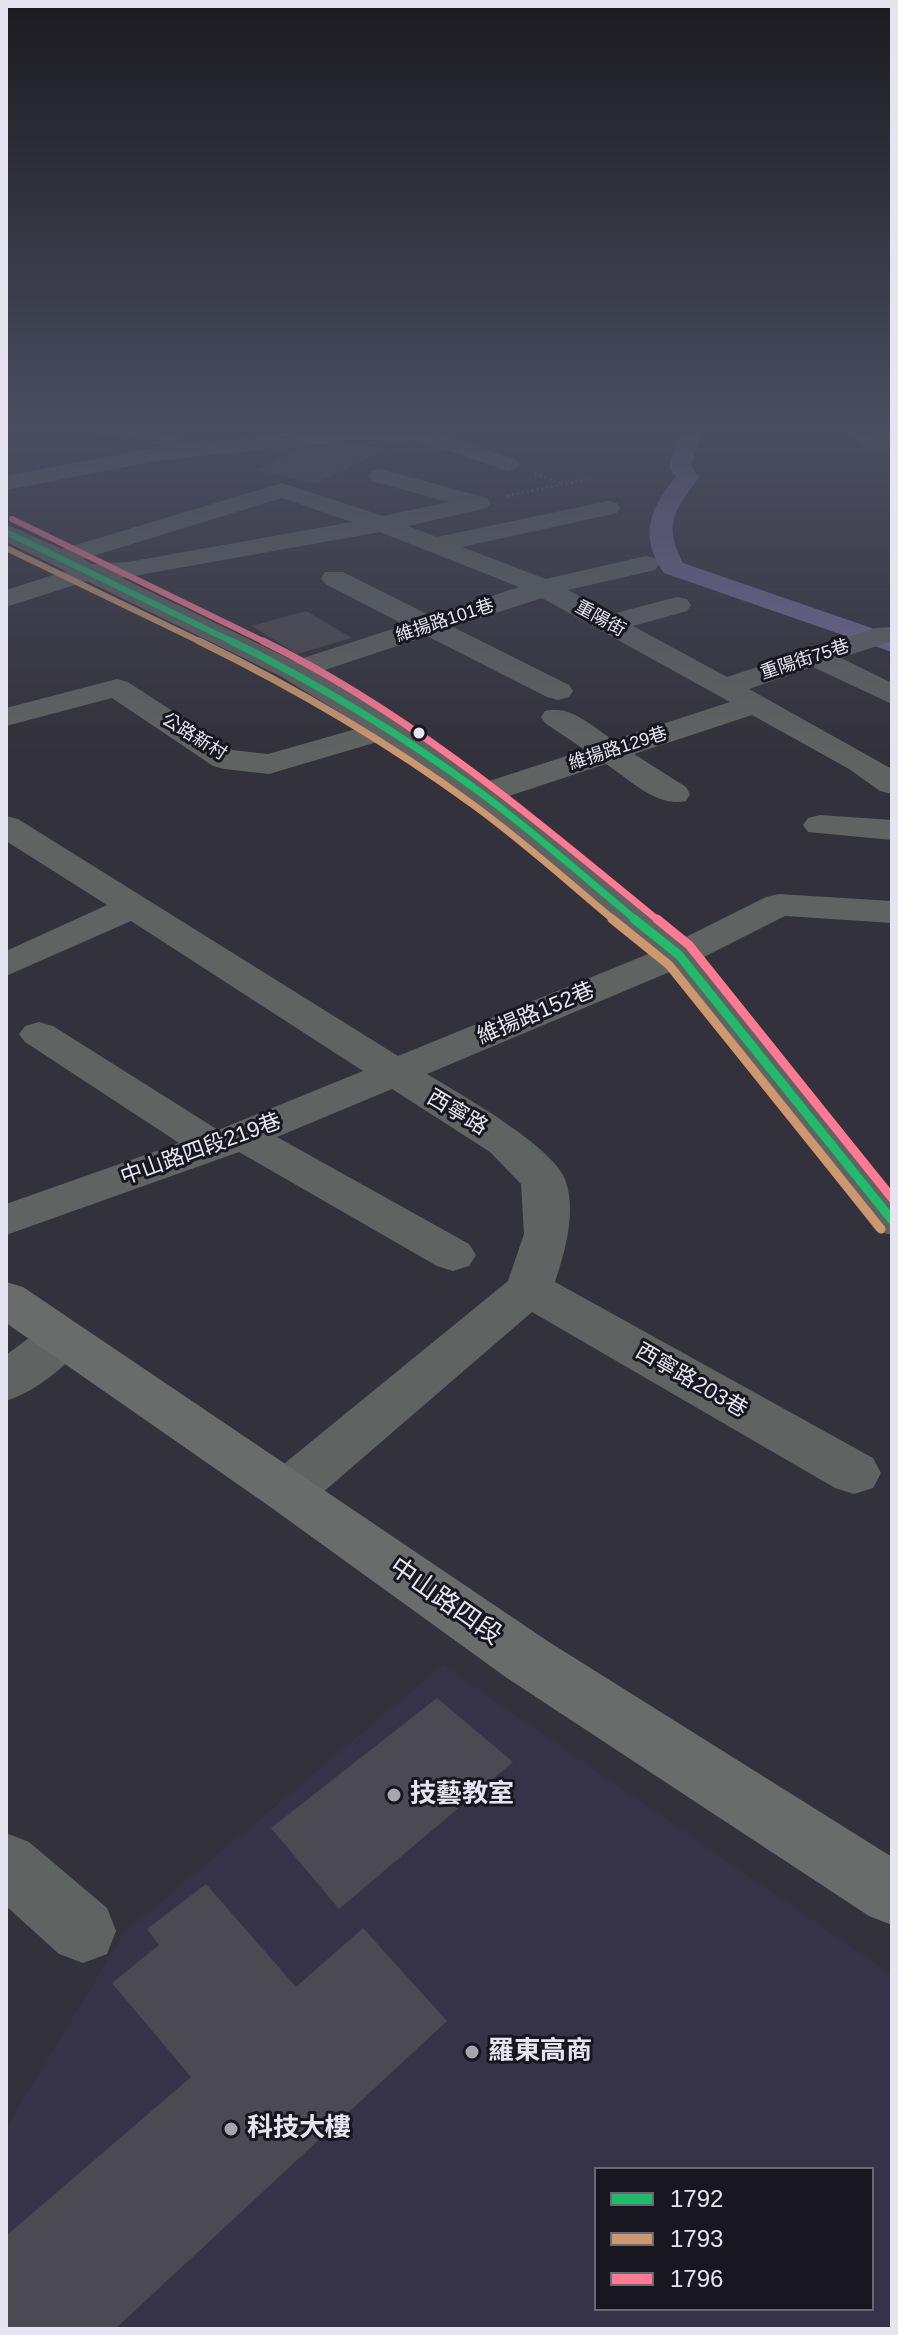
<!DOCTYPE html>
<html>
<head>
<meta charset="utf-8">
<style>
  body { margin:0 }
  #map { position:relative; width:898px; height:2335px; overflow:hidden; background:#33313b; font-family:Helvetica,sans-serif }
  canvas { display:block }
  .frame { position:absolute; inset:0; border:8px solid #e6e4f0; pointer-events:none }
  .legend { position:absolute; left:594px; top:2167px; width:280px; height:144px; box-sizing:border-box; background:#18171f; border:2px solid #6a6973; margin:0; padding:10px 14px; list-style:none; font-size:24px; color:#e6e4f0 }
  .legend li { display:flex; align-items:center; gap:16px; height:40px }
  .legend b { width:40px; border:2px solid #6a6973 }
</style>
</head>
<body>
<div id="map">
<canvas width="898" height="2335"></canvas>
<div class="frame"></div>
<ul class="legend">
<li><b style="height:10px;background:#20bc6c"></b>1792</li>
<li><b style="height:10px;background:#cd976f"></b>1793</li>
<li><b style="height:10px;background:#fe7a93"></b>1796</li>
</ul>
</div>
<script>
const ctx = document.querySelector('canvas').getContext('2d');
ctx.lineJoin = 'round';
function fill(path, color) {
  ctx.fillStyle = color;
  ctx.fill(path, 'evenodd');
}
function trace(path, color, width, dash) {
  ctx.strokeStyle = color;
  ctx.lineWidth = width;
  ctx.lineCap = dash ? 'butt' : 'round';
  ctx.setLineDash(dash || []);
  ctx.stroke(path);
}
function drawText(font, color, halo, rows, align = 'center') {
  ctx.font = font + ' Helvetica,"Noto Sans TC",sans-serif';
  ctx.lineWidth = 6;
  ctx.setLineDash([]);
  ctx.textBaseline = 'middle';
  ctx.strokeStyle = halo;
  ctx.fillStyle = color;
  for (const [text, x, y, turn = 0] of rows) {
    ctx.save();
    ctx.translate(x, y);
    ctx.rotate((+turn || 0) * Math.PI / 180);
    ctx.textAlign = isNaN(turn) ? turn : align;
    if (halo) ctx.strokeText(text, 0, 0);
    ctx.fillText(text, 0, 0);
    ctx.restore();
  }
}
fill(new Path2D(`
  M443,1665L892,1975V2329H6V2128L124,1933ZM596,2169H872V2309H596Z`), '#363348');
fill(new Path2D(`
  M673,427H698L702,432L691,466L699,477C676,509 662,523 683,563L892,635V652L664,573C639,537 649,508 676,477L669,467L680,434Z`), '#716795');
fill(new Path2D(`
  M354,443L387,449L315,484L256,470L302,448Z
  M306,611L352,638L297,654L252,626Z
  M437,1698L513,1762L339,1909L271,1828Z
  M206,1884L296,1987L363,1928L447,2021L115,2329H6V2236L191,2077L112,1983L159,1945L147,1929Z`), '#4b4952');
trace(new Path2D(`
  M535,474L563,484
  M507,496L588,479`), '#5f6163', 3, [2, 3]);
fill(new Path2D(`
  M83,427H165L183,430L186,435L175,442L94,434Z
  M345,427H420L515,459L519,464L515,469L507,471L418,441L354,440L162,460L6,490V476L162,446Z
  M839,427H866L876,433L892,432V446L864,445Z
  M380,469L487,498L490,503L487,508L408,526L437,537L608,501L617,503L620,508L617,513L462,547L546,579L646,556L655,558L659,564L655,570L568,590L612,614L677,597L687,599L691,605L687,611L633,626L727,677L876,628L892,627V641L841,658L892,683V704L813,667L749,689L892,769V794L880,791L849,769L752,715L634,754L686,787L690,794L686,801C657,808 629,779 606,764L506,797L682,939L766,897L779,894L892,901V923L785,916L702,958L892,1190V1235L876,1231L672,971L427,1074C460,1094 551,1145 565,1179C577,1211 565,1252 555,1282L873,1458L881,1473L873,1488L854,1494L835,1488L532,1312L307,1506L288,1512L269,1506L261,1491L269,1476L508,1281L524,1234L521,1184L490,1152L392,1089L277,1137L469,1244L476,1255L469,1266L453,1271L437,1266L239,1152L6,1235V1204L179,1143L25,1042L19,1034L25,1026L39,1022L53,1026L218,1130L363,1071L131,921L6,976V951L107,905L6,841V816L18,819L398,1056L653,952L470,801L384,740L269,774L224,769L213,766L112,698L6,726V708L117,679L128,682L232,750L268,754L363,727L282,677L87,581L6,607V590L66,571L6,542V524L62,549L282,483L383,516L449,502L372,481L368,476L372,471ZM282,498L352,522L128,562L92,564L83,559ZM380,532L519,587L431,616L343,572H325L321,578L325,584L405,625L294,661L122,578ZM542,598L730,702L613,740C593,727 570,704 545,711L541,717L545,723L585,750L486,782L400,722L316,673L427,636L547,697L558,700L569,697L573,691L569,685L453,627Z
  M820,815L892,820V840L808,832L803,825L808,818Z
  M62,1320L79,1326L87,1338C71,1364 35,1392 6,1401V1355L45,1326Z
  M6,1833L29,1842L107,1908L116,1931L107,1954L83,1963L59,1954L6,1906Z`), '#5f6362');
fill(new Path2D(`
  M6,1282L23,1287L549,1642L892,1857V1925L869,1916L507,1678L269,1506L6,1323Z`), '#696c6b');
trace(new Path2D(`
  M6,532L235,643`), '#20bc6c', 6);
trace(new Path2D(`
  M231,641C319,684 402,735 481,793C535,833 585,878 637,921`), '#20bc6c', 7);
trace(new Path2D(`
  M634,919L679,955L892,1220`), '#20bc6c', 9);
trace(new Path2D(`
  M6,548L203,643`), '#cd976f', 6);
trace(new Path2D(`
  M199,641C295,688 386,741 472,804C522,840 568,882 615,921`), '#cd976f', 7);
trace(new Path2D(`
  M612,919L669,965L881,1229`), '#cd976f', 9);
trace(new Path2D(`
  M12,519L267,643`), '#fe7a93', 6);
trace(new Path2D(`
  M263,641C410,713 533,818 659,921`), '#fe7a93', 7);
trace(new Path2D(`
  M657,919L689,945L892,1198`), '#fe7a93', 9);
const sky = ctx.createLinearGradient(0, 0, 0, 754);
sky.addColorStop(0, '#1c1b20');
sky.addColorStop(0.57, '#4a4e60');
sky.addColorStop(1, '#4a4e6000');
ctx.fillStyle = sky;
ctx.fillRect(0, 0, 898, 754);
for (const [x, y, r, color] of [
  [419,733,7,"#e6e4f0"],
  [394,1795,8,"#a7a5b1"],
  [472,2052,8,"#a7a5b1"],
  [231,2129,8,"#a7a5b1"]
]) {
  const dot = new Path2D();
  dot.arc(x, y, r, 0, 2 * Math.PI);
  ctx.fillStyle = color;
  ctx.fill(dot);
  trace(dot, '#18171f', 3);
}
drawText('18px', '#e6e4f0', '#18171f', [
  ["重陽街",600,619,29],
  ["維揚路101巷",445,621,-18],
  ["重陽街75巷",805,660,-18],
  ["公路新村",194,737,32],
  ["維揚路129巷",618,749,-18]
]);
drawText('22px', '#e6e4f0', '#18171f', [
  ["維揚路152巷",536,1014,-23],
  ["西寧路",457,1113,31],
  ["中山路四段219巷",201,1150,-20],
  ["西寧路203巷",691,1381,30]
]);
drawText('26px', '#e6e4f0', '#18171f', [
  ["中山路四段",445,1602,35]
]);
drawText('bold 26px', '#e6e4f0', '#18171f', [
  ["技藝教室",410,1795],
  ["羅東高商",488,2052],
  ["科技大樓",247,2129]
], 'left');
</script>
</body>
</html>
